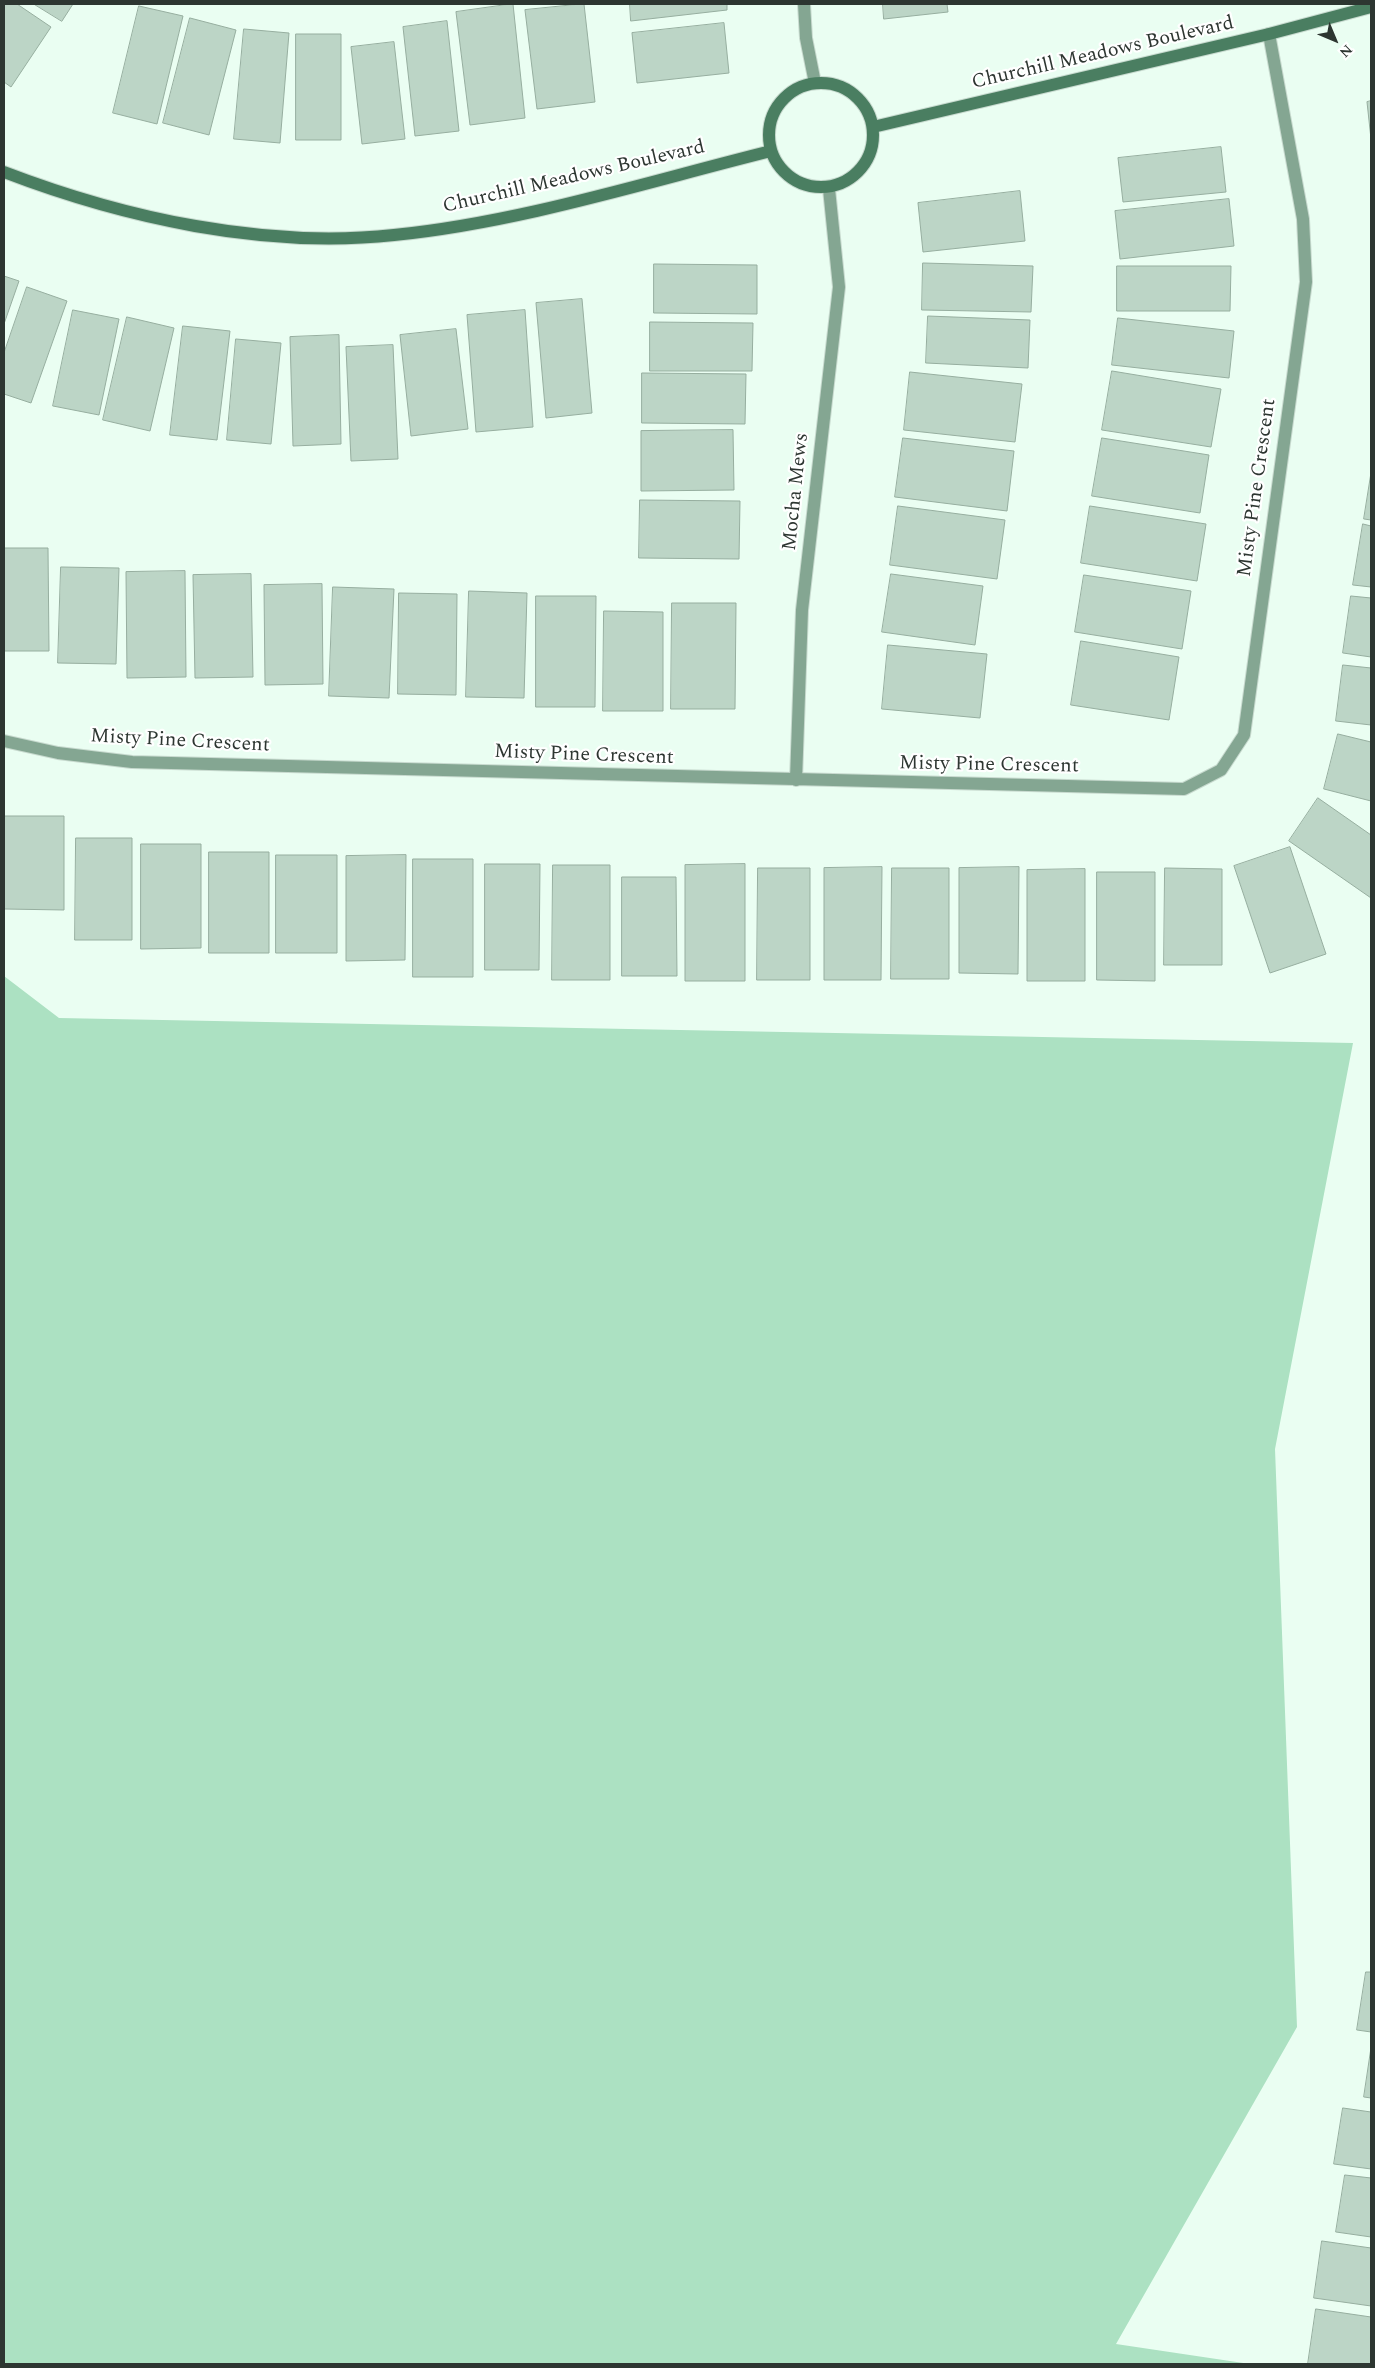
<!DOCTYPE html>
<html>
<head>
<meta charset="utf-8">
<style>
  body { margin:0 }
  #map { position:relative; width:1375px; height:2368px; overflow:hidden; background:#eafef2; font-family:Spectral,serif }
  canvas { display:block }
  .frame { position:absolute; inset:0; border:5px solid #2d3631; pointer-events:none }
  .north { position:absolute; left:1310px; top:15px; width:50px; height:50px; -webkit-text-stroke:4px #fff; paint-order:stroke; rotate:135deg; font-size:14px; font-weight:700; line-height:20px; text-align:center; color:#2d3631 }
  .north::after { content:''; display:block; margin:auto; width:18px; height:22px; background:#2d3631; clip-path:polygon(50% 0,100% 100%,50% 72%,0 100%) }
</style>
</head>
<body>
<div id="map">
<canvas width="1375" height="2368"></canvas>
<div class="frame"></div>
<div class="north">N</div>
</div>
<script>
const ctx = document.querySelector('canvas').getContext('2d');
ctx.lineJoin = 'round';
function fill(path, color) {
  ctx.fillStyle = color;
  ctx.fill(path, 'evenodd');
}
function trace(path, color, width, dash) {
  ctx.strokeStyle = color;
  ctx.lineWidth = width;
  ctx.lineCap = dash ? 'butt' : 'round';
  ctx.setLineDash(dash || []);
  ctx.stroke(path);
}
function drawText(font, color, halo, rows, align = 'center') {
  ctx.font = font + ' Spectral,serif';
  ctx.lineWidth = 4.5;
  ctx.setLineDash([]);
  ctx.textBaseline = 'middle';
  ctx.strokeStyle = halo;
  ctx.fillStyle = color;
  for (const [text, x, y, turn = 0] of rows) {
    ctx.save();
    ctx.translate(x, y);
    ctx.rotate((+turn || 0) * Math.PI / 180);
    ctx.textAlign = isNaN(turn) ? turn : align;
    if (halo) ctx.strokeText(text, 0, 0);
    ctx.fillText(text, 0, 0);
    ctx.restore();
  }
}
fill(new Path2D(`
  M4,976L59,1018L1353,1043L1275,1449L1297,2027L1116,2344L1250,2364H4Z`), '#ace1c2');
const building = new Path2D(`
  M4,4H17L51,27L11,87L4,82Z
  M34,4H73L62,21Z
  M513,4L525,118L470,125L456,12Z
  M584,4L595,102L537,109L525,10Z
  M630,4H727V10L631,21Z
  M883,4H947L948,12L884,19Z
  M139,6L183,16L157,124L113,113Z
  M190,18L236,30L209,135L163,123Z
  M447,21L459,131L415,136L403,27Z
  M724,23L729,73L637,83L632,33Z
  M244,29L289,33L280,143L234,139Z
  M296,34H341V140H296Z
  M394,42L405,139L362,144L351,47Z
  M1371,101V139L1367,102Z
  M1221,147L1226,192L1123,202L1118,158Z
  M1020,191L1025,241L923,252L918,203Z
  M1229,199L1234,246L1120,259L1115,211Z
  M923,263L1033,266L1031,312L922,310Z
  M654,264L757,265V314L654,313Z
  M1117,266H1231L1230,311H1117Z
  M4,276L19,281L4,324Z
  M27,287L67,301L31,403L4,394V353Z
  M582,299L592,413L546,418L536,303Z
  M73,310L119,319L99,415L53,406Z
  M525,310L533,427L476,432L467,315Z
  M928,316L1030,320L1028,368L926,363Z
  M127,317L174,328L150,431L103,420Z
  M1118,318L1234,331L1229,378L1112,365Z
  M650,322L753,323L752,371H650Z
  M183,326L230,331L217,440L170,435Z
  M456,329L468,429L411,436L400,335Z
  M339,335L341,444L293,446L290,337Z
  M236,339L281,343L271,444L227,440Z
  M393,345L398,459L351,461L346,347Z
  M1112,371L1221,389L1211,447L1102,430Z
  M910,372L1022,384L1015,442L904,430Z
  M642,373L746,374L745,424L642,423Z
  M733,430L734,490L641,491V431Z
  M903,438L1014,451L1007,511L895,497Z
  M1102,438L1209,455L1200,513L1092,496Z
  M1371,473V520L1364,519Z
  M640,500L740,501L739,559L639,558Z
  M898,506L1005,520L997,579L890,565Z
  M1090,506L1206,524L1197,581L1081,563Z
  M1363,524L1371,526V587L1353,585Z
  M4,548H48L49,651H4Z
  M61,567L119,568L116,664L58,663Z
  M185,571L186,677L127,678L126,572Z
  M251,574L253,677L195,678L193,575Z
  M891,574L983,586L975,645L882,632Z
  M1084,575L1191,591L1182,649L1075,632Z
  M322,584L323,684L265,685L264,585Z
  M333,587L394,589L389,698L329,696Z
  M469,591L527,593L524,698L466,697Z
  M399,593L457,594L456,695L398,694Z
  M536,596H596L595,707H536Z
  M1351,596L1371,598V657L1343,653Z
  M672,603H736L735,709H671Z
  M604,611L663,612V711H603Z
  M1081,641L1179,657L1169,720L1071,705Z
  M888,645L987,654L980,718L882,709Z
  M1343,665L1371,668V725L1336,721Z
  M1338,734L1371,742V801L1324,789Z
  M1318,798L1371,835V898L1289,841Z
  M4,816H64V910L4,909Z
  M76,838H132V940H75Z
  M141,844H201V948L141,949Z
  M1290,847L1326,954L1270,973L1234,866Z
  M209,852H269V953H209Z
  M276,855H337V953H276Z
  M406,855L405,960L346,961V856Z
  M413,859H473V977H413Z
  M485,864H540L539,970H485Z
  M745,864V981H685V865Z
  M553,865H610V980H552Z
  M882,867L881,980H824V868Z
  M1019,867L1018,974L959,973V868Z
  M758,868H810V980H757Z
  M892,868H949V979H891Z
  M1165,868L1222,869V965H1164Z
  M1085,869V981H1027V870Z
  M1097,872H1155V981L1097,980Z
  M622,877H676L677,976H622Z
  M1366,1972H1371V2032L1357,2030Z
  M1371,2048V2098L1364,2097Z
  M1343,2108L1371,2112V2169L1334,2164Z
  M1345,2175L1371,2178V2237L1336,2232Z
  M1322,2241L1371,2248V2306L1314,2298Z
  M1316,2309L1371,2317V2364H1308Z`);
fill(building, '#bcd5c6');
trace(building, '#96ae9f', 1);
const street = new Path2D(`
  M804,4L806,38L815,83
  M4,741L58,753L132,762L1184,789L1221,770L1244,735L1306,282L1303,219L1269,34
  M796,780L802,610L839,287L829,189`);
const secondary = new Path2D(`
  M769 135a52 52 0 1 1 104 0a52 52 0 1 1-104 0Z
  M873,127L1269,34L1371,7
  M4,172C124,218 264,249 394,235C522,222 646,182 771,151`);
trace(street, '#c8dacf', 14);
trace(secondary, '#c8dacf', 14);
trace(street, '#84a692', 12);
trace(secondary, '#4a7e61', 12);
drawText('20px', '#2d3631', '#fff', [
  ["Churchill Meadows Boulevard",1103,54,-13],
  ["Churchill Meadows Boulevard",574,178,-13],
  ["Misty Pine Crescent",1258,488,-82],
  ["Mocha Mews",797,492,-84],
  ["Misty Pine Crescent",180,742,3],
  ["Misty Pine Crescent",584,756,2],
  ["Misty Pine Crescent",989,766,1]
]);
</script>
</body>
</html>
